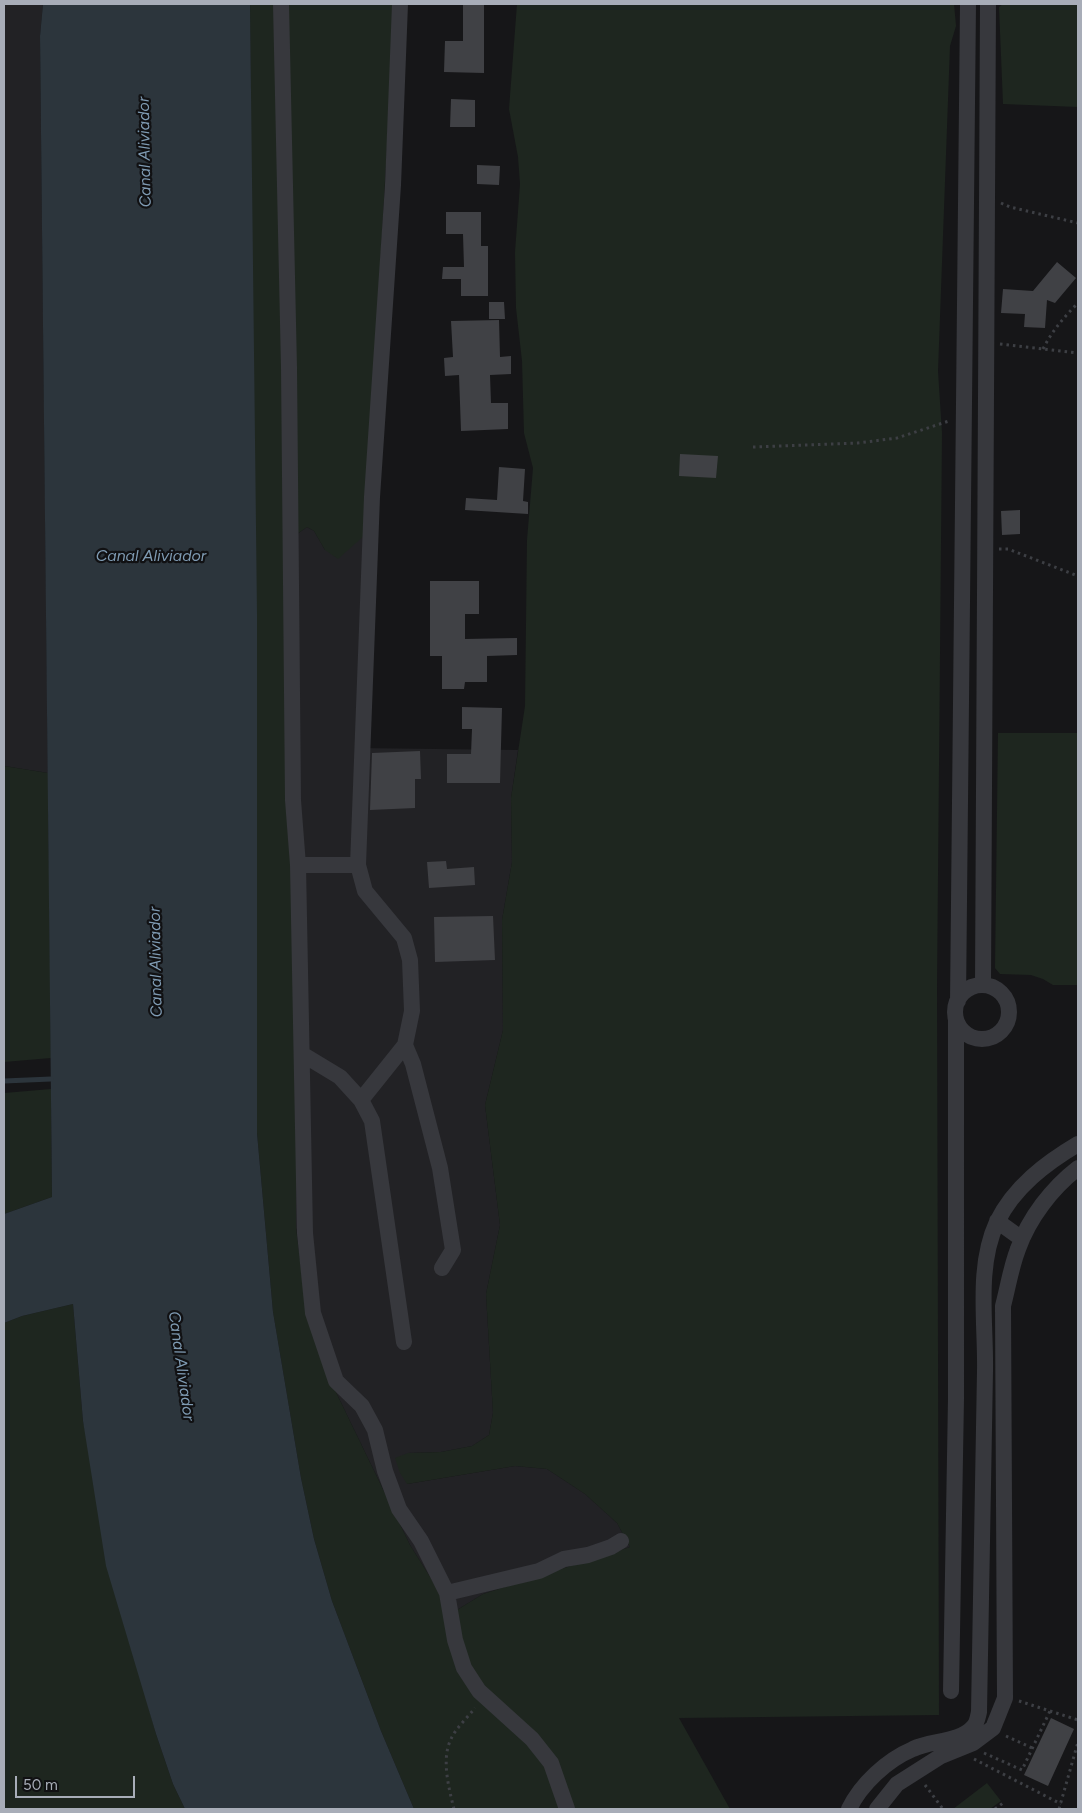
<!DOCTYPE html>
<html>
<head>
<meta charset="utf-8">
<style>
  body { margin:0 }
  #map { position:relative; width:1082px; height:1813px; overflow:hidden; background:#161618; font-family:Figtree,sans-serif }
  canvas { display:block }
  .frame { position:absolute; inset:0; border:5px solid #a8adb8; pointer-events:none }
  .scale { position:absolute; left:15px; top:1776px; width:120px; height:22px; box-sizing:border-box; border:2px solid #a8adb8; border-top:0; padding-left:6px; font-size:15px; line-height:18px; white-space:nowrap; color:#a8adb8; -webkit-text-stroke:4px #111113; paint-order:stroke }
</style>
</head>
<body>
<div id="map">
<canvas width="1082" height="1813"></canvas>
<div class="frame"></div>
<div class="scale">50 m</div>
</div>
<script>
const ctx = document.querySelector('canvas').getContext('2d');
ctx.lineJoin = 'round';
function fill(path, color) {
  ctx.fillStyle = color;
  ctx.fill(path, 'evenodd');
}
function trace(path, color, width, dash) {
  ctx.strokeStyle = color;
  ctx.lineWidth = width;
  ctx.lineCap = dash ? 'butt' : 'round';
  ctx.setLineDash(dash || []);
  ctx.stroke(path);
}
function drawText(font, color, halo, rows, align = 'center') {
  ctx.font = font + ' Figtree,sans-serif';
  ctx.lineWidth = 4.5;
  ctx.setLineDash([]);
  ctx.textBaseline = 'middle';
  ctx.strokeStyle = halo;
  ctx.fillStyle = color;
  for (const [text, x, y, turn = 0] of rows) {
    ctx.save();
    ctx.translate(x, y);
    ctx.rotate((+turn || 0) * Math.PI / 180);
    ctx.textAlign = isNaN(turn) ? turn : align;
    if (halo) ctx.strokeText(text, 0, 0);
    ctx.fillText(text, 0, 0);
    ctx.restore();
  }
}
fill(new Path2D(`
  M4,4H43L40,36L48,773L4,766Z
  M307,527L314,531L325,550L365,535L356,748L518,750L511,798L512,862L502,920L503,1030L485,1105L500,1225L486,1294L493,1413L489,1435L472,1446L441,1452L408,1453L407,1484L515,1466L547,1469L585,1494L617,1523L630,1547L483,1594L457,1610L447,1604L410,1545L332,1384L307,1316L296,1228L286,542Z`), '#222225');
fill(new Path2D(`
  M250,4H395L365,535L338,559L325,550L314,531L307,527L286,542L296,1059V1228L307,1316L332,1384L410,1545L447,1604L457,1610L483,1594L630,1547L617,1523L585,1494L547,1469L515,1466L407,1484L400,1473L395,1458L408,1453L441,1452L472,1446L489,1435L493,1413L486,1294L500,1225L485,1105L503,1030L502,920L512,862L511,798L525,706L527,540L533,468L524,433L522,361L516,308L515,252L520,184L518,157L509,109L517,4H954L956,26L950,46L938,371L942,433L937,986L939,1715L679,1718L730,1809H414L381,1731L332,1601L314,1539L301,1478L273,1312L257,1133Z
  M1003,4H1078V107L1003,104L999,7Z
  M998,733H1078V985H1053L1043,979L1031,975L1000,974L995,968Z
  M4,766L48,773L51,1058L4,1062Z
  M51,1089L52,1197L4,1214V1093Z
  M73,1304L83,1421L141,1679L156,1734L173,1784L185,1809H4V1323L22,1316Z
  M987,1783L1001,1801L990,1809H953Z`), '#1e261f');
fill(new Path2D(`
  M43,4H250L257,614V1133L273,1312L301,1478L314,1539L332,1601L381,1731L414,1809H185L173,1784L156,1734L106,1566L83,1421L73,1304L22,1316L4,1323V1214L52,1197L40,36Z`), '#2c353c');
trace(new Path2D(`
  M4,1081L51,1079`), '#2c353c', 5);
fill(new Path2D(`
  M463,4H484V73L444,72L445,41H463Z
  M451,99L475,100V127H450Z
  M477,165L500,166L499,185L477,184Z
  M446,212H481V246H488V296H461V279H442L443,267H464L463,234H446Z
  M1057,262L1076,278L1055,303L1047,300L1045,328L1024,327L1025,314L1001,313L1003,289L1033,291Z
  M489,302H504L505,319H489Z
  M499,320L500,357L511,356V374L490,375L491,403H508V429L461,431L459,375L445,376L444,358L453,357L451,321Z
  M680,454L718,456L716,478L679,476Z
  M499,467L525,469L523,501L528,502V514L465,510L466,498L497,500Z
  M1020,510V534L1002,535L1001,511Z
  M430,581H479V614H465V639L517,638V655L487,656V682H465L464,689H442V656H430Z
  M462,707L502,708L500,783H447V754H471L472,729H462Z
  M420,751L421,779H415V808L370,810L372,753Z
  M446,861L447,869L474,867L475,885L429,888L427,862Z
  M493,916L495,960L435,962L434,917Z
  M1051,1718L1074,1729L1048,1786L1024,1775Z`), '#404145');
trace(new Path2D(`
  M1001,203L1010,207L1078,223
  M1000,344L1078,353
  M1043,349C1052,331 1064,317 1078,303
  M753,447L858,443L897,438L949,421
  M999,549H1008L1078,576
  M1019,1701L1078,1720
  M1006,1736L1032,1748
  M984,1753L1022,1770L1050,1711
  M974,1759L1061,1804
  M925,1785L943,1809
  M454,1809C449,1789 441,1759 451,1739C456,1728 467,1718 475,1708
  M995,1809L1003,1803
  M1059,1809L1078,1742`), '#3d3f44', 3, [2.5, 4]);
trace(new Path2D(`
  M281,4L289,368L293,800L298,865L305,1233L313,1313L336,1381L362,1406L375,1430L385,1471L399,1509L421,1541L447,1593L455,1640L464,1668L479,1691L532,1739L551,1763L567,1809
  M298,865H358L372,497L393,185L400,4
  M358,865L365,891L404,938L410,960L412,1011L405,1045L413,1064L440,1168L453,1250L442,1268
  M983,985L988,4
  M955 1012a27 27 0 1 1 54 0a27 27 0 1 1-54 0Z
  M958,1001L968,4
  M302,1054L340,1077L361,1100L372,1121L404,1342
  M361,1100L405,1045
  M997,1221L1022,1239
  M447,1593L539,1571L564,1559L588,1555L611,1547L621,1541
  M951,1691L956,1398V1019
  M849,1809C861,1784 887,1760 913,1749C931,1740 960,1743 974,1726C977,1723 978,1716 979,1712C981,1598 983,1485 985,1371C986,1323 976,1267 997,1222C1014,1187 1046,1163 1078,1144
  M877,1809L897,1784L941,1756L973,1743L993,1728L1005,1698L1003,1306C1008,1287 1011,1267 1018,1249C1029,1218 1052,1188 1078,1168`), '#37383d', 16);
drawText('italic 16px', '#7f9bb3', '#111113', [
  ["Canal Aliviador",145,152,-91],
  ["Canal Aliviador",151,556],
  ["Canal Aliviador",156,962,-91],
  ["Canal Aliviador",181,1366,82]
]);
</script>
</body>
</html>
